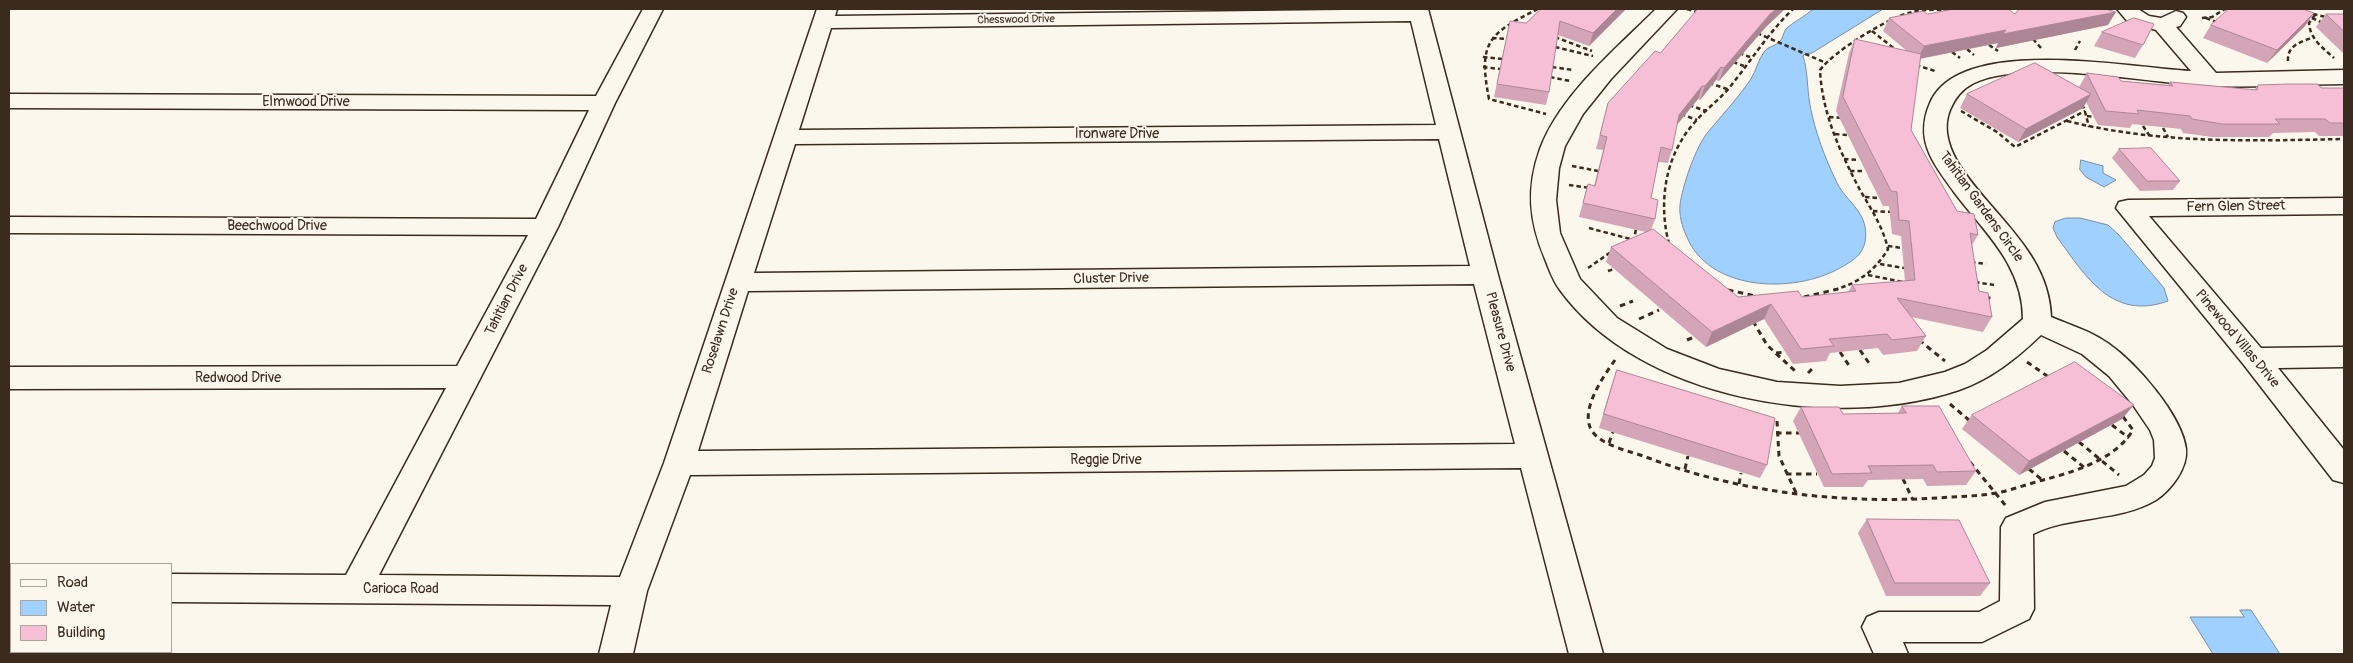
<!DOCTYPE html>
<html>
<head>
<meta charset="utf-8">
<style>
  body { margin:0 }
  #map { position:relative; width:2353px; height:663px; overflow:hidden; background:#fbf7ec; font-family:Pangolin,sans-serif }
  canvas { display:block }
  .frame { position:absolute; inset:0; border:10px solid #3b2a1e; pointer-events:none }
  .legend { position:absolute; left:10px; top:563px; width:162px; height:90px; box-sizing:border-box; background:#fbf7ec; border:1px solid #aea59a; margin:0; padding:6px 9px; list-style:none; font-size:15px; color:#3b2a1e }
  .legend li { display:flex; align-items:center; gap:10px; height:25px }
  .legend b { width:25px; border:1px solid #aea59a }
</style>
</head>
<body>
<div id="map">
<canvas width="2353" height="663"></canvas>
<div class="frame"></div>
<ul class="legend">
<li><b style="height:6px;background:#fbf7ec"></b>Road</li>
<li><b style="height:14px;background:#a0d0fd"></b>Water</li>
<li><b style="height:14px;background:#f7bfd5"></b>Building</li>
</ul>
</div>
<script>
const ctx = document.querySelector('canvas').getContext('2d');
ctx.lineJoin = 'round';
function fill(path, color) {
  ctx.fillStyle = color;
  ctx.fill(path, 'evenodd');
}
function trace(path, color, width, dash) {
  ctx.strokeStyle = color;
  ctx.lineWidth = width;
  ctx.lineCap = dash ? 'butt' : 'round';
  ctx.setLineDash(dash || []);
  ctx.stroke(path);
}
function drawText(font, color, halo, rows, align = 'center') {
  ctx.font = font + ' Pangolin,sans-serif';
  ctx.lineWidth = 4;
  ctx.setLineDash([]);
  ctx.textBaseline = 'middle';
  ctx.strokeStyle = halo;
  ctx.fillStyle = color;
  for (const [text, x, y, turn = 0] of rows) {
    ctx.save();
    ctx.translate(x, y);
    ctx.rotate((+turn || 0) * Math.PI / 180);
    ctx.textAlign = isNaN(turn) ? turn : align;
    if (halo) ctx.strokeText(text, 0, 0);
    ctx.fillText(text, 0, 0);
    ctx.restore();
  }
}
const water = new Path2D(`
  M1813,9H1883L1812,53L1805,54L1803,56C1808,71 1807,89 1810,105C1815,132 1825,158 1837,183C1848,204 1870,213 1865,242C1862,256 1852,261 1840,268C1794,294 1708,292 1686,235C1682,226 1679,215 1680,205C1682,187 1696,146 1708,132C1723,114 1738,98 1751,79C1756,71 1758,60 1764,52C1768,46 1774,47 1779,42C1783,39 1783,33 1786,29C1794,21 1805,17 1813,9Z
  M2081,160L2103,166V173L2116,180L2104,187L2086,177L2080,170Z
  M2066,218H2080L2108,225L2119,235L2164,288L2168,301C2112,321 2086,277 2057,237L2053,228L2055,222Z
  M2240,610H2251L2280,654H2213L2190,617H2244Z`);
fill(water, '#a0d0fd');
trace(water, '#788ea4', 1);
const minor = new Path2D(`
  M643,9H663L615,103L558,227L379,575L620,577L664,463L817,9H837L835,16L1428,9L1498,275L1603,654H1569L1521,468L690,475L647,591L633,654H599L611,605L171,602V574L346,575L446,388L9,389V367L457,366L528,235L9,233V217L536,219L589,110L9,108V94L596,96ZM1411,21L1436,125L799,130L831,28ZM1439,139L1470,266L754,273L795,144ZM1474,284L1515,444L698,451L748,291Z
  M1656,9H1677L1611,79L1583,114L1565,146L1559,168L1556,200L1560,233L1580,279L1617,318L1667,349L1719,369L1777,382L1840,386L1899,383L1945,372L1965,364L1987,350L2023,319C2023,265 1984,232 1954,192C1933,163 1914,140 1930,103C1959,34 2131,68 2191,71L2156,30L2128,22L2117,9H2138L2149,16L2161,18L2176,11L2183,13L2186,17L2180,26L2176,27L2216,73L2344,70V84C2299,84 2253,88 2208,86C2147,83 2027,58 1974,83C1962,89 1955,98 1950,110C1943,127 1948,145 1957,161C1988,213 2049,250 2051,317C2070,325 2091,331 2109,344C2136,363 2182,415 2186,449C2188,468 2171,490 2156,500C2119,522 2071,515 2033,534L2034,609L2029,619L1982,642H1903L1908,654H1874L1862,627L1867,617L1879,612H1979L2000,601L2001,527L2006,518L2045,502L2126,486L2144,475L2152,466L2155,458L2154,440L2150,430L2133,405L2109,376L2082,354L2041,335C2017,358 1991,379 1959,390C1835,432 1640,400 1560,290C1553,281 1549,269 1545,259C1529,221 1526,188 1540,149C1560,95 1616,49 1656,9Z
  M2344,198V214L2149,216L2261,348L2344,347V367L2278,368L2344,450V483L2333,480L2244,365L2116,208L2119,202L2128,200Z
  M9,572H11V600H9Z`);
trace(minor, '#3b2a1e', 3);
trace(new Path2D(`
  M1538,9C1488,34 1478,42 1489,99L1546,114
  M1687,9L1700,13
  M2313,14L2326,17
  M2315,15L2309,23C2310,39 2323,48 2334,58
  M2202,18L2212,17L2225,9L2230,11
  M2206,18L2219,23
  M2312,18L2323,23
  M1872,31L1896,50
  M1757,33L1826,63
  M1555,37L1592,51
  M1492,38L1506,39
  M2033,39L2041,48
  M1989,45L1998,51
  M1555,47L1593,56
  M1967,49L1974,55
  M2075,50L2080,41
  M1952,52L1960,58
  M1739,53L1750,57
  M1483,57L1502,59
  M2288,61C2287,45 2301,42 2314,37
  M1733,62L1744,66
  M1916,65L1935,71
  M1483,67L1500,69
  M1552,67L1573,70
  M1550,77L1570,81
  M1709,83L1727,89
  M1689,105L1706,111
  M2081,105L2084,108L2089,127
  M1961,111L1997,132L2015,147L2085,111
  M1681,114L1697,120
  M2087,116L2094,117
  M1829,117L1844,118
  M2067,121C2159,144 2250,141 2344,139
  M2143,126L2149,135
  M2163,128L2168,137
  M1835,134L1847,135
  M1844,159L1859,160
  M1572,166L1598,171
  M1850,171H1865
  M1569,185L1590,188
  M1865,197L1878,198
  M1873,211L1892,212
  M1589,228L1634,240L1636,229
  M1669,244C1658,202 1665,155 1695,122C1707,108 1722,98 1733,83C1753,58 1769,32 1793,9
  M1888,246L1902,248
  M1971,262L1986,264
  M1880,264L1904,268
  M1588,268L1611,252
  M1608,271L1614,269
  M1868,275L1903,282
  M1975,282L1994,285
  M1834,290C1858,283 1875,271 1888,249C1883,227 1871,209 1860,190C1840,152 1822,113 1820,70C1834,51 1889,17 1912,12C1924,9 1938,10 1951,10`), '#3b2a1e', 2.5, [4.5, 3]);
trace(new Path2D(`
  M1728,290L1756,296
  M1804,297L1838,289
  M1985,297L1994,299
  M1620,306L1633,301
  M1639,319L1659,310
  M1753,321L1767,345L1795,371
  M1687,340L1694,337
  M1919,340L1945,361
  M1860,350L1871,366
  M1840,352L1850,367
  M1776,353L1786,352
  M1615,360C1603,377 1579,411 1592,431C1602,446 1630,451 1646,457C1741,494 1850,505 1951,497C1966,496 1981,496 1996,493C2013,490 2030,483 2047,479C2079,470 2115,459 2133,430L2121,414
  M2027,362L2050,378
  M1808,373L1815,366
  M1950,404L1970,421
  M1777,421L1779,456L1797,495
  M2112,425L2129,438
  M1776,433H1799
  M2079,442L2119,475
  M1609,443L1613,432
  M2064,451L2085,468
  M1970,462L2006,506
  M1685,469L1688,456
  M2029,469L2041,479
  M1786,474H1817
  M1903,479L1913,500
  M1739,484L1741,473`), '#3b2a1e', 3, [5.5, 4.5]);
fill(minor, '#fbf7ec');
fill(new Path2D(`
  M1541,9H1626L1589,46L1558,35L1549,92L1546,105L1494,97L1510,21L1526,23Z
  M2314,13L2305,26L2267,63L2203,38L2211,25Z
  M1927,14H2015L2108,25L1996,48L1998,43L1920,59L1911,130L1957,211L1978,235L1972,245L1979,291L1992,317L1983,332L1911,317L1926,336L1917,351L1883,355L1878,348L1830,353L1826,361L1793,364L1764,319L1706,347L1606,262L1611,247L1646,232L1579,217L1588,184L1594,186L1603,150L1596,149L1608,103L1660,53L1765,28L1719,81L1716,80L1700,100L1698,99L1677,125L1672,150L1668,163L1658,162L1651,198L1655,219L1651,230L1738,297H1802L1848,292L1852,285L1905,281L1901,236L1892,234L1889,206H1883L1836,111L1849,53L1855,39L1907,51L1883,31L1889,18Z
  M2326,14H2344V54L2316,27Z
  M2102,32L2143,45L2135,58L2094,46Z
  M2087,73L2121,81L2168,85L2170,82L2254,90L2258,85L2322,88H2344V136H2319L2315,132L2273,133L2269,137H2212L2183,133L2181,129L2132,124L2130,128L2098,125L2086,102L2083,108L2018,142L1960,108L1967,94L2079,87Z
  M2119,149L2180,181L2173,190L2140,191L2112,158Z
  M1617,370L1767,465L1760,478L1599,428L1612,384Z
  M1902,406L1976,471L1966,485L1927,486L1923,479L1868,480L1863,487H1824L1793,421L1801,407L1843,414L1898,413Z
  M1972,415L2122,419L2019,475L1962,429Z
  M1867,519L1990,583L1980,596H1886L1858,533Z`), '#d4a4b7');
fill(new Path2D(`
  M1617,9H1626L1589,46L1593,33Z
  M1776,9H1785L1765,28L1719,81L1724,68L1770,14Z
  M2116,12L2108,25L1996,48L1998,43L1918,59L1924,46L2006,30Z
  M2314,13L2305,26L2267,63L2277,50Z
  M1721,67L1716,80L1700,100L1705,86Z
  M1702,86L1698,99L1674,128L1679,115Z
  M2091,94L2083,108L2018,142L2026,129Z
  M1771,304L1764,319L1706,347L1712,332Z
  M2134,405L2122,419L2019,475L2029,461Z`), '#ad8695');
const building = new Path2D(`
  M1541,9H1617L1593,33L1560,21L1549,92L1497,84L1510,21L1526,23Z
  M1698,9H1776L1770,14L1724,68L1721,67L1705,86H1702L1679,115L1672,150L1661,147L1651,198L1658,200L1655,219L1583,203L1588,184L1595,186L1607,137L1600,135L1608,103L1655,51L1660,53Z
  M1954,9H2008L2015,14L2019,9H2105L2116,12L2003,34L2006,30L1924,46L1889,18L1923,11L1927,14Z
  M2229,9H2303L2314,13L2277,50L2211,25Z
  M2326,14H2344V31Z
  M2134,18L2154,24L2143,45L2102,32Z
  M1855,39L1921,54L1911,130L1957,211L1974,214L1978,235L1970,233L1979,291L1988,293L1992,317L1897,298L1926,336L1892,340L1887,334L1829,339L1834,346L1801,349L1771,304L1712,332L1611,247L1653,229L1738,297L1798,291L1802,297L1856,291L1852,285L1915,280L1909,221L1899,220L1897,192L1891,191L1843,97Z
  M2035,63L2091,94L2026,129L1967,94Z
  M2087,73L2118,77L2121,81L2173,86L2170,82L2257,90L2258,85L2288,84H2317L2322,88H2344V123H2330L2325,119H2275L2280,124H2222L2192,119L2190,116L2137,110L2139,114L2106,111Z
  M2151,148L2180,181H2147L2119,149Z
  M2075,362L2134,405L2029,461L1972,415Z
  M1617,370L1775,418L1767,465L1604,414Z
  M1902,406H1939L1976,471L1937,472L1933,465L1868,466L1872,473L1832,474L1801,407H1839L1843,414L1906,413Z
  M1867,519L1959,520L1990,583H1895Z`);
fill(building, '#f7bfd5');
trace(building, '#ad8695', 1);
drawText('11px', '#3b2a1e', '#fbf7ec', [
  ["Chesswood Drive",1016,20,-1]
]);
drawText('14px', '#3b2a1e', '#fbf7ec', [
  ["Elmwood Drive",306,102],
  ["Ironware Drive",1117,134],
  ["Tahitian Gardens Circle",1981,207,54],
  ["Fern Glen Street",2236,207,-1],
  ["Beechwood Drive",277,226],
  ["Cluster Drive",1111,279,-1],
  ["Tahitian Drive",507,300,-63],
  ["Roselawn Drive",721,331,-72],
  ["Pleasure Drive",1500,332,75],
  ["Pinewood Villas Drive",2237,339,50],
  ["Redwood Drive",238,378],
  ["Reggie Drive",1106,460],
  ["Carioca Road",401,589]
]);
</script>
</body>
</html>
